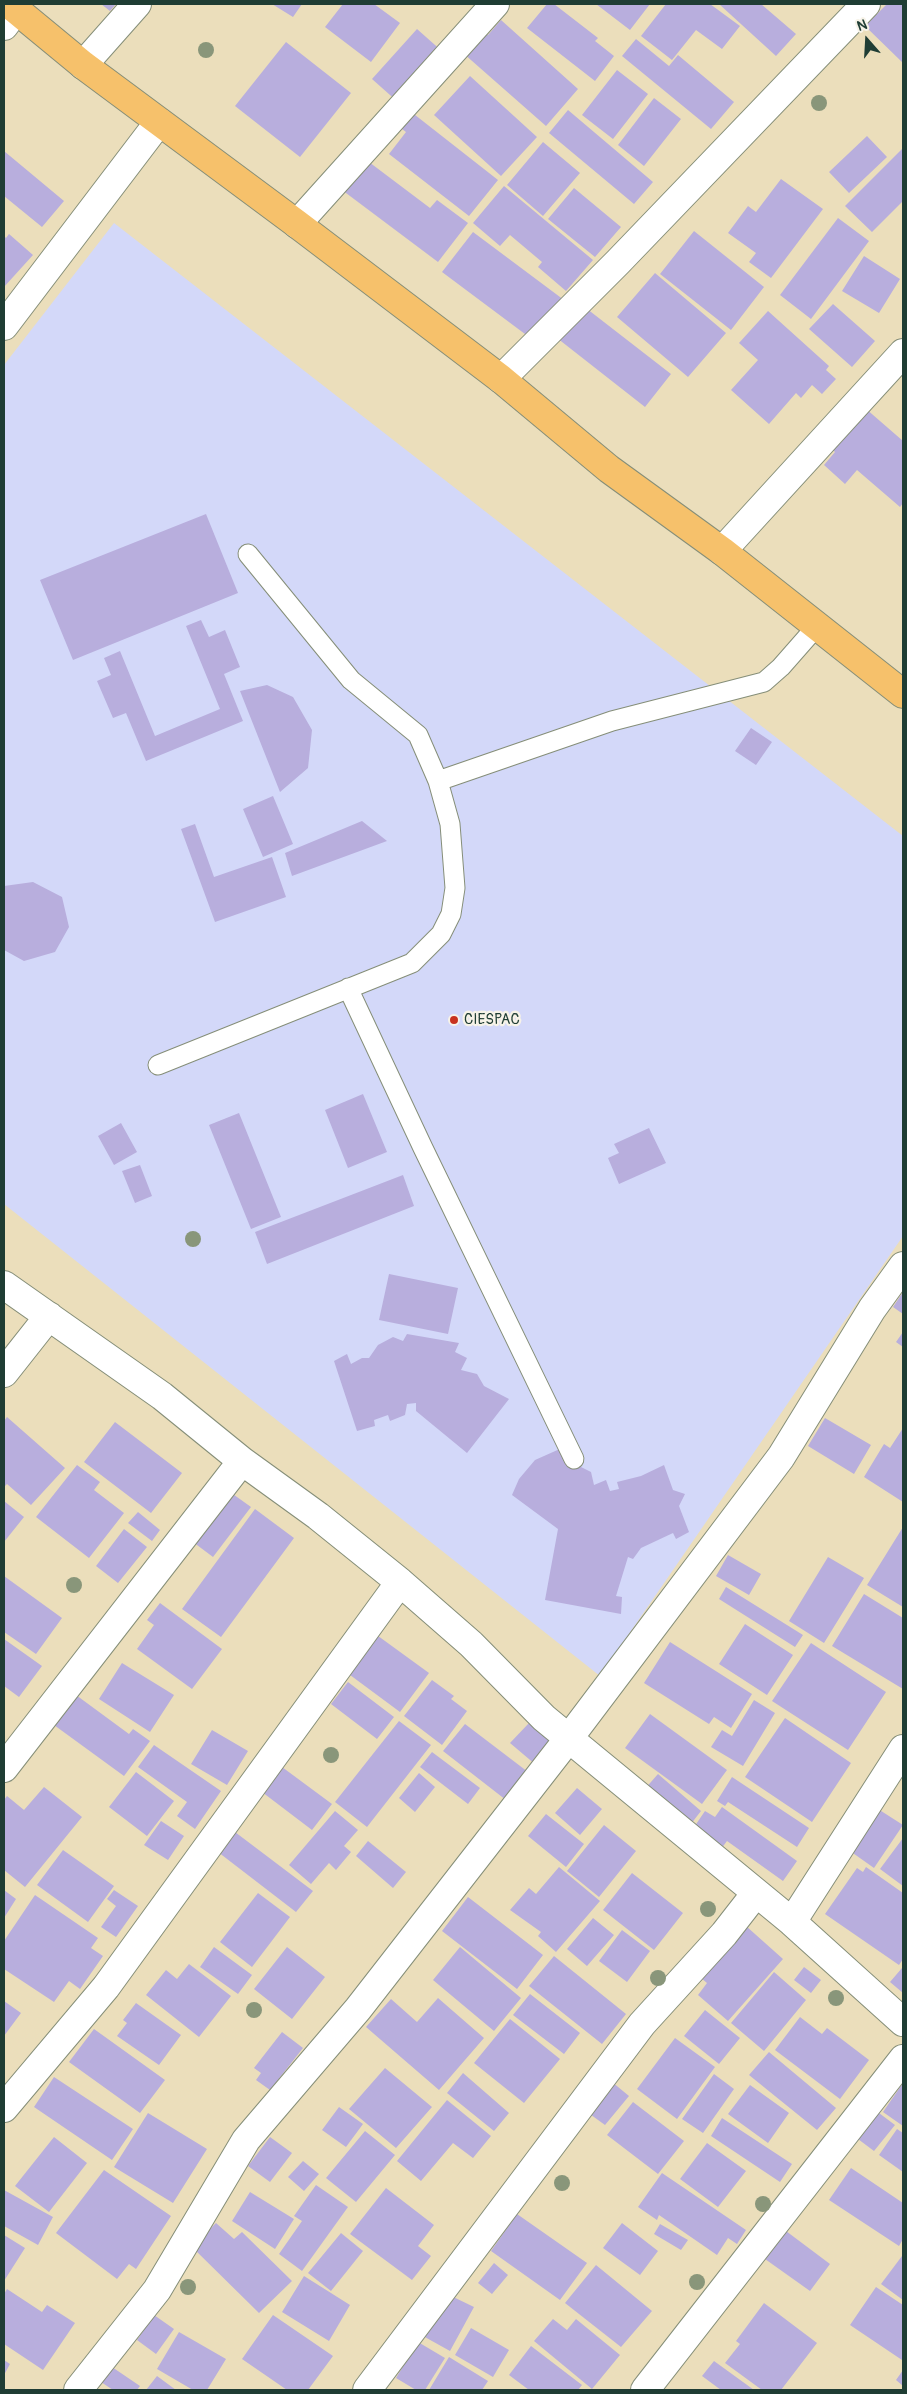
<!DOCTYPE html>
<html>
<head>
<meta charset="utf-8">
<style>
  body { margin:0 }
  #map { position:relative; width:907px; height:2394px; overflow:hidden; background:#ebdebb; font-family:Pangolin,sans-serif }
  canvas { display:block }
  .frame { position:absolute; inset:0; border:5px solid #1f3d34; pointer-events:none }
  .north { position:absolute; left:842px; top:15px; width:50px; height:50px; -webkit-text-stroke:4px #f7f3e8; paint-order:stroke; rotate:341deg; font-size:14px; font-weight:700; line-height:20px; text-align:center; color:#1f3d34 }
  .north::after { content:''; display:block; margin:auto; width:18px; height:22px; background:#1f3d34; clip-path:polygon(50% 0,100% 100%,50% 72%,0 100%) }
</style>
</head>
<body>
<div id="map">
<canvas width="907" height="2394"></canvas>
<div class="frame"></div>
<div class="north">N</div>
</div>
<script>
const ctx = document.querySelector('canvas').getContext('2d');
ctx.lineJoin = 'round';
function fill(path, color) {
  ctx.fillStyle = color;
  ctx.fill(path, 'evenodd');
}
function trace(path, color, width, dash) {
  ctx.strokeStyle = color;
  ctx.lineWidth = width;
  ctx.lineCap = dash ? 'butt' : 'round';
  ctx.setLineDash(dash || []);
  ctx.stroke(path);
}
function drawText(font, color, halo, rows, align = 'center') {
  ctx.font = font + ' Pangolin,sans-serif';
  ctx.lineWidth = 4.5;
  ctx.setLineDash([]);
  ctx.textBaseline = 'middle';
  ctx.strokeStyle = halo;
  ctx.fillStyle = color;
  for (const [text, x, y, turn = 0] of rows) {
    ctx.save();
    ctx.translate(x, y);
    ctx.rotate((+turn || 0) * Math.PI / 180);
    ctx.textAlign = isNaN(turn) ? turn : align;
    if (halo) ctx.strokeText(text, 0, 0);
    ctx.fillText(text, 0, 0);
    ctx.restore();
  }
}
fill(new Path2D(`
  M114,223L903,836V1236L600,1676L4,1204V365Z`), '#d3d8f9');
fill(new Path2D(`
  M101,4H116L110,11Z
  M272,4H302L293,17Z
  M343,4H374L400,23L371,62L325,27Z
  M547,4H554L598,38L595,41L614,56L595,81L527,28Z
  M596,4H650L630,30Z
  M666,4H710L740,26L722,49L696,30L672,60L641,36Z
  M719,4H761L796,34L776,56Z
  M887,4H903V63L865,26Z
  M501,20L578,89L546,126L463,53L483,31L488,35Z
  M417,29L444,53L399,103L372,79Z
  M636,39L669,66L678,55L734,102L711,129L622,56Z
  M286,42L351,93L300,157L235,106Z
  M617,70L648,94L613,139L582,115Z
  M470,76L537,137L501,176L434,115Z
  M654,98L681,119L644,166L618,145Z
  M568,110L653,182L634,204L549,133Z
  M410,111L498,180L469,216L389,154L406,132L398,126Z
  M867,136L887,157L849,193L829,172Z
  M543,142L580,173L543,216L507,185Z
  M903,148V201L872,232L845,206Z
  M4,151L64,201L42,227L4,196Z
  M365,159L430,208L437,200L468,223L438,262L342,190Z
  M781,179L823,209L771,278L749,262L756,253L728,233L748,206L756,212Z
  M504,186L593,260L566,291L538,267L542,262L510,235L500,246L473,223Z
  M574,188L621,227L595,257L548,219Z
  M838,218L869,241L811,319L780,295Z
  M694,231L764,287L731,330L660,274Z
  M473,232L564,300L533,340L442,272Z
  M9,234L33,255L4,287V236L6,238Z
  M864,256L900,279L879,313L842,291Z
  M655,273L726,333L688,377L617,317Z
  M833,304L875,341L852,367L809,329Z
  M582,305L671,374L645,407L557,338Z
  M768,311L829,366L826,370L836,379L822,394L812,385L801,398L796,393L769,424L731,390L758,360L739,343Z
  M865,408L903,441V503L900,507L857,470L845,484L824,465L835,452L831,448Z
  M206,514L238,593L73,660L40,580Z
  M201,620L209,637L225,630L240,667L224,674L243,721L146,761L126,713L113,718L97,681L111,675L104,658L120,651L155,736L220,709L186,626Z
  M267,685L293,697L312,730L308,768L280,792L240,691Z
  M751,728L772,742L756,765L735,751Z
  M273,796L293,844L263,857L243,809Z
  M362,821L387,841L292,876L285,853Z
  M195,824L214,877L272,857L286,897L215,922L181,829Z
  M33,882L62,897L69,927L55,952L24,961L4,950V886Z
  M363,1094L387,1152L348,1168L325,1110Z
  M239,1113L281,1217L251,1229L209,1125Z
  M121,1123L137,1152L114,1165L98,1136Z
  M649,1128L666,1163L619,1184L608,1158L619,1153L614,1144Z
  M140,1165L152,1196L135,1203L122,1171Z
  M403,1175L414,1206L267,1264L255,1232Z
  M389,1274L458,1288L448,1334L379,1320Z
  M903,1292V1314L893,1307Z
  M903,1332V1347L896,1342Z
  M407,1334L459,1343L455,1352L467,1358L461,1370L477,1374L484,1386L509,1399L467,1453L416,1411V1403L407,1404L405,1415L390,1421L388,1415L374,1420L375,1426L357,1431L334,1361L347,1354L351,1364L362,1358H369L378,1345L393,1337L403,1341Z
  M7,1417L65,1468L31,1505L7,1484L4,1487V1421Z
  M825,1418L871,1445L854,1474L808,1446Z
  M115,1422L182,1473L151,1513L84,1462Z
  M903,1428V1502L864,1477L884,1444L890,1448Z
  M562,1448L569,1461L591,1472L594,1485L606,1480L610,1491L619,1489L617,1482L641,1476L664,1465L673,1490L685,1494L679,1506L689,1532L676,1539L673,1533L641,1548L633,1559L628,1557L616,1596L622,1597L621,1614L545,1600L558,1529L512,1495L519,1479L535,1460Z
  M77,1465L100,1482L94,1490L124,1513L89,1558L36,1517Z
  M230,1492L251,1507L213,1557L193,1542Z
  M4,1501L24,1517L4,1542Z
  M255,1509L294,1538L221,1637L182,1609Z
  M138,1512L160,1530L152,1541L128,1523Z
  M903,1527V1607L867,1585Z
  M124,1529L147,1547L118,1583L96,1566Z
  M728,1555L761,1574L749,1595L716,1576Z
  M828,1557L864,1578L824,1643L789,1621Z
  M4,1576L62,1618L36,1654L4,1632Z
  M726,1587L803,1635L795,1647L719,1599Z
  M864,1594L903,1618V1689L832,1646Z
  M160,1603L222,1649L192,1689L137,1649L154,1625L147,1620Z
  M745,1624L793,1655L767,1695L719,1664Z
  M374,1633L429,1673L400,1712L346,1672Z
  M4,1639L42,1666L19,1697L4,1686Z
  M670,1642L752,1694L731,1728L714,1717L709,1724L644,1683Z
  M811,1643L886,1692L848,1750L772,1701Z
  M122,1663L174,1695L150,1732L99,1699Z
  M432,1680L454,1696L451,1699L467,1711L442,1745L404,1716Z
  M348,1682L394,1717L377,1739L331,1704Z
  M76,1695L129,1734L133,1729L150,1741L124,1776L54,1725Z
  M754,1700L775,1713L743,1766L711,1747L722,1730L732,1736Z
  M650,1714L727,1770L702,1804L625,1748Z
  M785,1718L851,1763L812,1822L745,1777Z
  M399,1721L431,1745L367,1827L335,1802Z
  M529,1723L554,1745L536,1765L510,1743Z
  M465,1724L528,1772L506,1800L443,1751Z
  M212,1730L248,1751L227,1785L191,1764Z
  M154,1745L221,1791L195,1829L177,1816L187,1802L138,1767Z
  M432,1752L480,1788L468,1804L420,1767Z
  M282,1767L332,1804L312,1830L262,1792Z
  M136,1772L174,1801L147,1836L109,1807Z
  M419,1773L435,1787L415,1812L399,1798Z
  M658,1774L701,1811L687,1829L643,1791Z
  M732,1777L809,1828L797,1847L728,1802L725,1806L717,1801Z
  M44,1787L82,1817L25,1887L4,1870V1800L7,1796L24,1810Z
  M577,1788L602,1809L580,1835L555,1813Z
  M722,1807L797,1861L783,1881L727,1841L718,1853L690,1833L705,1811L715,1817Z
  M878,1809L903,1825L874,1868L850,1851Z
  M335,1811L358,1830L344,1846L351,1852L336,1870L329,1863L311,1884L289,1865Z
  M546,1814L584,1844L566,1867L528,1836Z
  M161,1821L184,1836L168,1860L144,1845Z
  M604,1825L636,1851L599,1897L567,1871Z
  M235,1832L313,1891L296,1912L218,1852Z
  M903,1838V1886L880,1869Z
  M368,1841L406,1872L393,1888L356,1856Z
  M63,1850L114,1886L88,1922L37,1885Z
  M559,1867L600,1901L556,1952L538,1936L541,1932L510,1910L529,1888L536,1894Z
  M866,1867L903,1893V1959L899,1965L825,1914L857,1868L863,1872Z
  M632,1873L683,1913L654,1950L603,1910Z
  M4,1890L16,1899L4,1918Z
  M114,1890L138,1906L116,1937L101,1927L116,1906L107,1899Z
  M258,1893L290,1917L252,1967L220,1942Z
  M35,1895L98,1938L91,1948L103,1956L80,1989L69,1981L54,2002L4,1969V1941Z
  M468,1897L543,1955L517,1989L442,1931Z
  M593,1918L614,1935L587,1966L567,1949Z
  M746,1926L783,1959L728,2021L698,1995L707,1983L701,1978Z
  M622,1930L650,1951L627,1982L599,1961Z
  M214,1947L252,1975L238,1994L200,1967Z
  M287,1947L325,1977L292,2019L254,1989Z
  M460,1947L521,1998L494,2031L433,1980Z
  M554,1956L626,2014L602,2044L529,1986Z
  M189,1964L231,1996L199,2037L146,1995L166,1970L177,1979Z
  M804,1967L821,1980L811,1993L794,1980Z
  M902,1968L903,1969V1993L890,1982Z
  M774,1972L806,2000L764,2051L731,2023Z
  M530,1994L580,2033L564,2054L513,2015Z
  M438,1998L484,2038L439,2090L366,2027L391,1999L417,2022Z
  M4,2001L21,2013L4,2036Z
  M136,2003L181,2035L159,2065L117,2036L127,2023L123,2020Z
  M705,2010L740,2038L719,2064L684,2036Z
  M800,2017L822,2034L827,2028L869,2060L840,2099L775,2050Z
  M510,2019L560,2059L524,2103L474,2063Z
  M94,2029L165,2080L140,2113L69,2062Z
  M282,2032L303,2048L270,2090L256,2080L261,2073L254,2068Z
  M675,2038L715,2067L677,2119L637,2089Z
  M769,2052L836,2108L817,2130L749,2075Z
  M385,2068L432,2107L396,2148L349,2109Z
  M463,2073L509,2113L494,2131L447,2093Z
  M714,2074L734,2089L703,2133L682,2119Z
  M54,2077L133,2129L112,2160L34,2107Z
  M612,2082L629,2096L605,2125L587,2112Z
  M903,2083V2126L883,2112Z
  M750,2085L789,2113L768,2143L728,2114Z
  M447,2100L491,2136L473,2158L453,2143L421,2181L397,2161Z
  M633,2102L684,2141L658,2174L607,2135Z
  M339,2107L363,2124L346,2147L322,2130Z
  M875,2110L895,2125L874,2151L854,2136Z
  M148,2113L207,2149L173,2203L114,2167Z
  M722,2118L792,2164L780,2182L711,2136Z
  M897,2129L903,2133V2172L879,2155Z
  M365,2131L395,2155L356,2202L326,2178Z
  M54,2137L87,2163L49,2212L15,2186Z
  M270,2137L292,2153L270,2182L248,2166Z
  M707,2143L746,2171L718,2207L680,2179Z
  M303,2161L319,2174L304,2191L288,2177Z
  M851,2168L903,2203V2239L899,2246L829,2200Z
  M104,2170L171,2216L136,2269L129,2264L117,2279L56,2233Z
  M662,2173L746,2230L737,2244L728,2238L717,2255L659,2215L657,2220L638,2207Z
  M316,2185L348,2207L302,2271L279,2254L302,2221L294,2216Z
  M386,2188L434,2225L418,2246L431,2256L412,2280L350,2234Z
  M4,2190L53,2217L38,2245L4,2226Z
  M250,2192L294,2219L275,2249L232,2221Z
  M517,2214L587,2263L560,2300L491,2251Z
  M216,2223L234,2239L242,2232L292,2281L259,2313L192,2247Z
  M622,2223L658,2251L640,2275L603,2248Z
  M660,2224L688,2240L681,2250L654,2234Z
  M786,2231L830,2264L810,2291L765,2259Z
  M341,2233L363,2251L331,2291L308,2273Z
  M4,2235L25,2248L4,2281Z
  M902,2256L903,2257V2300L881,2284Z
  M494,2263L508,2275L492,2294L478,2283Z
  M596,2265L652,2311L621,2347L565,2303Z
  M304,2276L350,2305L329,2341L282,2312Z
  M876,2287L903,2305L902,2360L850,2325Z
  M7,2289L42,2312L47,2305L75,2323L43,2370L4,2344V2294Z
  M445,2293L474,2307L450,2351L423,2336Z
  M764,2303L817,2343L781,2390H762L725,2363L740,2344L736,2341Z
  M154,2315L174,2329L156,2354L137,2340Z
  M273,2315L333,2356L308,2390H287L242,2359Z
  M553,2319L567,2330L576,2319L620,2355L592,2389L534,2341Z
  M471,2328L509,2350L493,2377L455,2355Z
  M179,2332L226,2359L207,2390H193L157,2369Z
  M418,2342L445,2358L425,2390H416L396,2378Z
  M531,2346L582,2385L578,2390H529L509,2375Z
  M449,2357L488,2381L482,2390H429Z
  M4,2360L10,2364L4,2375Z
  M714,2361L754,2390H721L702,2376Z
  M112,2367L140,2386L137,2390H113L101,2382Z
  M903,2370V2386L896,2380Z
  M157,2376L176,2390H146Z`), '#b8aedd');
const lane = new Path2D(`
  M438,781L612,721L764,682L781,667L817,626
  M348,988L423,1148L574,1459
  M158,1065L412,963L441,934L451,914L455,888L450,824L438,781L418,735L351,680L248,554`);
const street = new Path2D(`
  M4,26L16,10
  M83,65L137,4
  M297,224L495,4
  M4,326L159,122
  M501,379L618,262L866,4
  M722,551L903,353
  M4,1285L162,1396L242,1461L318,1516L400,1582L471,1644L544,1718L792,1922L903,2022
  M4,1373L49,1316
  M4,1768L242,1461
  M792,1922L903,1749
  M4,2108L106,1987L400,1582
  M78,2390L157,2290L246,2140L358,2009L569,1738L781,1457L872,1309L903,1266
  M367,2390L642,2024L724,1934L756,1893
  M645,2390L903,2059`);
const highway = new Path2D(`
  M9,4L83,65L297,224L501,379L609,469L722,551L903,694`);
trace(lane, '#858e78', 21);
trace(street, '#858e78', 30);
trace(highway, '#858e78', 30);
trace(lane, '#fff', 19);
trace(street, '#fff', 28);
trace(highway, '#f6c16b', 28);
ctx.fillStyle = '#89967a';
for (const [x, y] of [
  [206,50],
  [819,103],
  [193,1239],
  [74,1585],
  [331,1755],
  [708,1909],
  [658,1978],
  [836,1998],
  [254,2010],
  [562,2183],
  [763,2204],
  [697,2282],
  [188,2287]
]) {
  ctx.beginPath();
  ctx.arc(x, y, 8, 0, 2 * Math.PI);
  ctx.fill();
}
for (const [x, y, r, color] of [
  [454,1020,5,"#c8321e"]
]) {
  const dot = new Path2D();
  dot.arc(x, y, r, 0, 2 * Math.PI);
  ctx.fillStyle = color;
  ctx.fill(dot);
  trace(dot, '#f7f3e8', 2);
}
drawText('15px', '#1f3d34', '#f7f3e8', [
  ["CIESPAC",464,1020]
], 'left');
</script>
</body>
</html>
